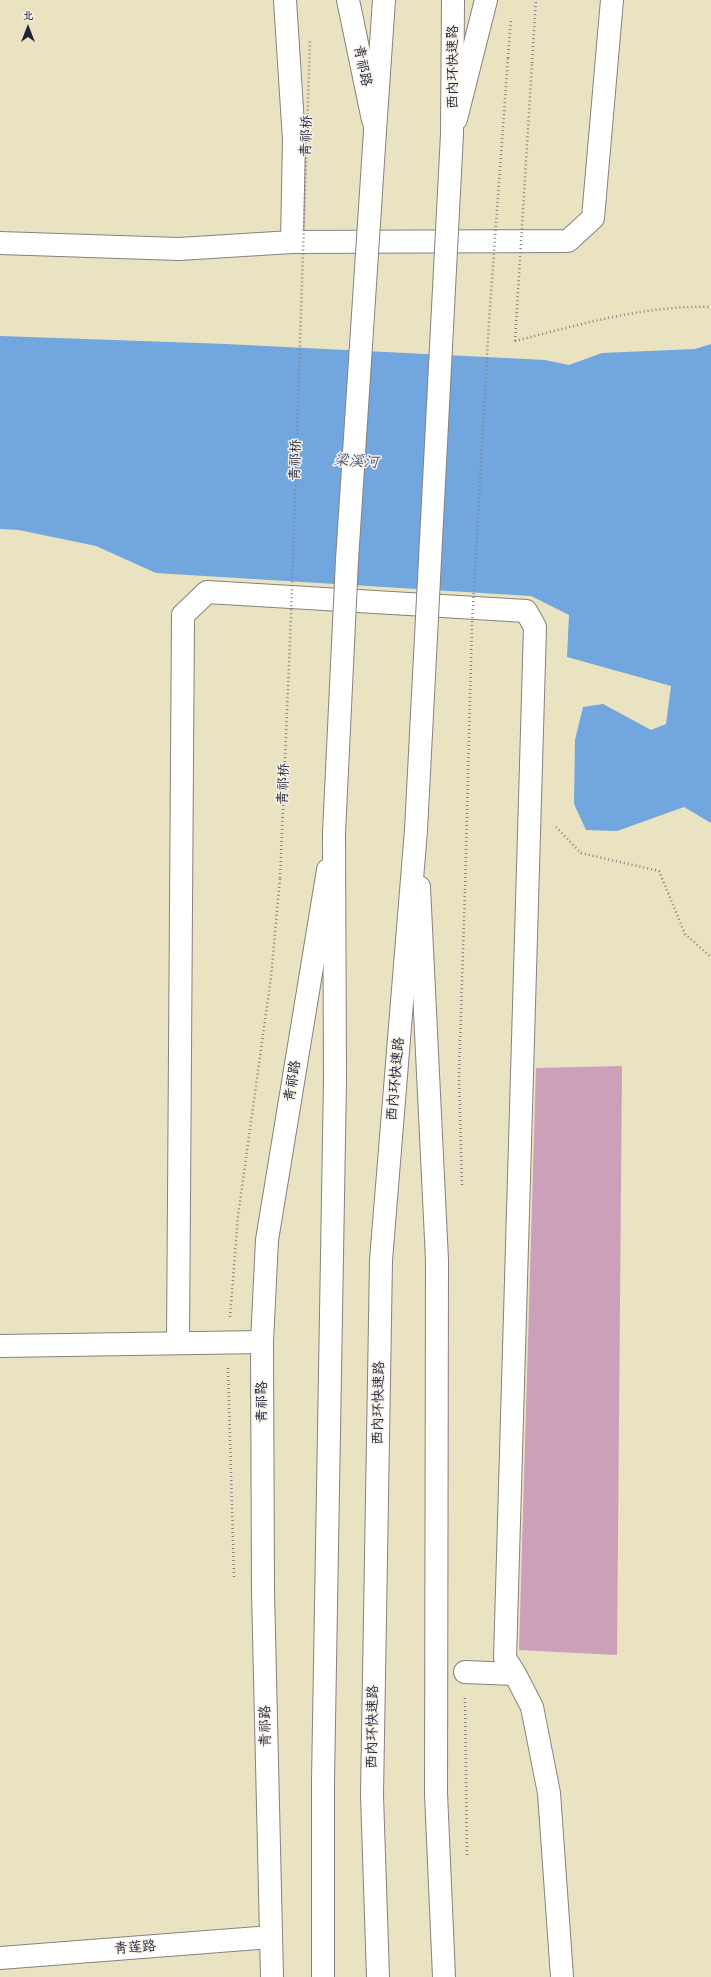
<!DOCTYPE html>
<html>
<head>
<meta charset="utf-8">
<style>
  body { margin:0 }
  #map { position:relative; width:711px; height:1977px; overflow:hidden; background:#e9e3c2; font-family:"Balsamiq Sans","LXGW WenKai TC",sans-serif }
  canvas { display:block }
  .north { position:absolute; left:8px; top:8px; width:40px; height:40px; -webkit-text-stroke:3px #f7f3e8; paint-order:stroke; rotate:0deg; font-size:11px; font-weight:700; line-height:16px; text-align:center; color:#22223b }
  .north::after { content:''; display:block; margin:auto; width:14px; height:18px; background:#22223b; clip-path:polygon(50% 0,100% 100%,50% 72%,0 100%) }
</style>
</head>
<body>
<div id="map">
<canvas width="711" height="1977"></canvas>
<div class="north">北</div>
</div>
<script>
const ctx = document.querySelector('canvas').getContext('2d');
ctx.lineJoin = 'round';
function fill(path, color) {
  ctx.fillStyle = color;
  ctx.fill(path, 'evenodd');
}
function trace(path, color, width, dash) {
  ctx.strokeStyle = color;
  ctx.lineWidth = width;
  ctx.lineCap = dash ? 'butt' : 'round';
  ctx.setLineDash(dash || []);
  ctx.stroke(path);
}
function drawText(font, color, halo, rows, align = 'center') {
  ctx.font = font + ' "Balsamiq Sans","LXGW WenKai TC",sans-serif';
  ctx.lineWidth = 3;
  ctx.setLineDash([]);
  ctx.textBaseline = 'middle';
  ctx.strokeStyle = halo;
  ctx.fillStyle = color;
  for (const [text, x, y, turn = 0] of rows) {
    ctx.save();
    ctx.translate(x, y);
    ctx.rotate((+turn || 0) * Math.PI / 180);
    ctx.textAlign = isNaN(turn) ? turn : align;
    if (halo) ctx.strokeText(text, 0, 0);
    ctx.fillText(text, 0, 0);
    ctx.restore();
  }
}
fill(new Path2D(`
  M0,336L226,344L545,360L569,365L602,353L695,349L711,344V823L684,807L617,831L586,830L574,804L575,740L583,707L603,704L651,730L666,724L671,686L567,657L569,615L531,596L156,573L96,546L19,530L0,529Z`), '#72a6de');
fill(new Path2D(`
  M622,1066L617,1655L519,1650L536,1068Z`), '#cca0b9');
const minor = new Path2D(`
  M292,242L568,241L593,218L612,0
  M0,243L179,249L292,242L294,140L285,0
  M178,1342L183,615L207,592L526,611L535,627L505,1658L515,1674
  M0,1346L262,1342
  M465,1672L515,1674L532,1707L549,1793L562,1977
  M0,1958L271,1937`);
const major = new Path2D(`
  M348,0L373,120
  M456,119L486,0
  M419,887L437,1260L436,1793L444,1977
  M272,1977L263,1591L262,1342L267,1240L328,870`);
const highway = new Path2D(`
  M375,131L384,0
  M452,134L453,0
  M323,1977V1781L335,1080L334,833
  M378,1977L372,1795L381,1260L416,830`);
trace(minor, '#86827e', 24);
trace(major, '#86827e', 24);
trace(highway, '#86827e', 24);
trace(new Path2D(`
  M508,58L511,18
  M532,63L536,0
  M515,341C579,325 644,305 711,307
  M556,827L581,853L659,871L685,934L711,957
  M462,1185L459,1075L465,890
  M230,1317L238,1216L271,977L280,878
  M228,1368L234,1577
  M465,1698L467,1855`), '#86827e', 2.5, [1, 3]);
trace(minor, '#fff', 22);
trace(major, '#fff', 22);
trace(highway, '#fff', 22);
const highwayBridge = new Path2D(`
  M416,830L452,134
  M334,833L347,560L375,131`);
trace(highwayBridge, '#86827e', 24, []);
trace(new Path2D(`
  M515,341L532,63
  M280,878L291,616L310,41
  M465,890L472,625L489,321L508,58`), '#86827e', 2.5, [1, 3]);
trace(highwayBridge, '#fff', 22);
drawText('14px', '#22223b', '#f7f3e8', [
  ["青祁路",362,66,78],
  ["西内环快速路",453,67,-90],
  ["青祁桥",307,136,-88],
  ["青祁桥",296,460,-88],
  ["青祁桥",284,784,-88],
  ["西内环快速路",396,1079,-85],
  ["青祁路",293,1081,-81],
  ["青祁路",262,1402,-90],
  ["西内环快速路",379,1403,-89],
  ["青祁路",266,1726,-91],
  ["西内环快速路",373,1727,-89],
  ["青莲路",135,1948,-4]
]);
drawText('italic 15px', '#42577c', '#f7f3e8', [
  ["梁溪河",356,462,3]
]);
</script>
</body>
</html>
